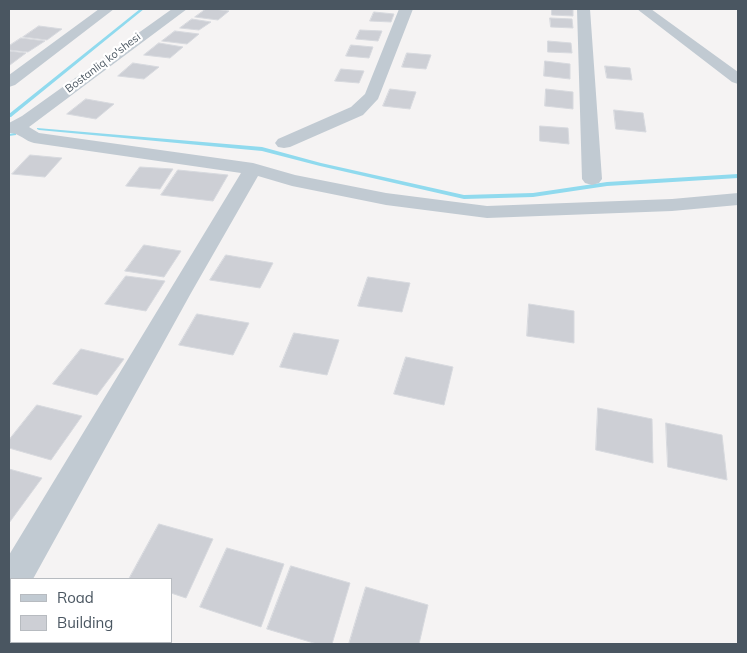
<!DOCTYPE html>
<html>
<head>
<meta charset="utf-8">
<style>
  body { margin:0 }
  #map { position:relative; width:747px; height:653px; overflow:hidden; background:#f5f3f3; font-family:Mulish,sans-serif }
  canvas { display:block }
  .frame { position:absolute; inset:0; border:10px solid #4a5661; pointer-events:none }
  .legend { position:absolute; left:10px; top:578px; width:162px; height:65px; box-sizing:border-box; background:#fff; border:1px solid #b7bbc0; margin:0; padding:6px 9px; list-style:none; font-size:15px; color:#4a5661 }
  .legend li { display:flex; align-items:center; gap:10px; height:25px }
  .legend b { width:25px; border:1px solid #b7bbc0 }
</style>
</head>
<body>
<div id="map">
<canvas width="747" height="653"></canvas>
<div class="frame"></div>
<ul class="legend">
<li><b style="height:6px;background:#c1cad2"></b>Road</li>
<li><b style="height:14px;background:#cdcfd5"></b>Building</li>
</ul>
</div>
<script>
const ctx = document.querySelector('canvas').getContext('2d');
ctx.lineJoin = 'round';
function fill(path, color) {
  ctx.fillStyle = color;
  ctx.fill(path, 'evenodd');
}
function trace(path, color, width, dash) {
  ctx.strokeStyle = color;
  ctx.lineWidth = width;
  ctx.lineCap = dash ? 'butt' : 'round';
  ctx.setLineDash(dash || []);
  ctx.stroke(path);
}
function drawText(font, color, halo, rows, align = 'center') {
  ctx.font = font + ' Mulish,sans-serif';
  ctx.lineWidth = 4.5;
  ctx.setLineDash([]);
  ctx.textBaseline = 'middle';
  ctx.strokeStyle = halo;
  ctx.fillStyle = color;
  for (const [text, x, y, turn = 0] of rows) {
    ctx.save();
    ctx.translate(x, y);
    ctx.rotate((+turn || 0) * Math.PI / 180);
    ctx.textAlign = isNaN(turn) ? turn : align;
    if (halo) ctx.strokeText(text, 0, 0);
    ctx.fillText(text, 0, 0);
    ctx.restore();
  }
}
fill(new Path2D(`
  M140,9H144L11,117H9V114Z
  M37,128L262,147L321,163L464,195L533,193L607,182L738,174V178L607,186L533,197L464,199L320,166L262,151L39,130L37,129Z
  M14,133H16V135L9,136V134Z`), '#90daee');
const building = new Path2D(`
  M206,9H213L229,11L218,20L195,17Z
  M552,9H573V16L552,15Z
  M374,12L394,14L391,22L370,21Z
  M550,18L572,19L573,28L551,27Z
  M192,19L211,22L199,30L180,28Z
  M39,26L62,29L47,40L23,37Z
  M360,30L382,31L378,41L356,39Z
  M175,31L199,34L187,44L162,41Z
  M21,38L45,41L28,52L9,50V46Z
  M548,41L571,43L572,53L548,52Z
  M159,43L183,47L170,58L144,55Z
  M351,45L373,47L369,58L346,56Z
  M9,51L26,53L10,65Z
  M407,53L431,55L426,69L402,67Z
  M545,61L570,64V79L544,76Z
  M133,63L159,67L144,79L118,76Z
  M605,66L630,68L632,80L607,78Z
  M341,69L364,71L359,83L335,81Z
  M390,89L416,92L410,109L383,106Z
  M546,89L573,92V109L545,106Z
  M86,99L114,104L96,119L67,114Z
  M614,110L643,113L646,132L616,129Z
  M540,126L568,128L569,144L540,141Z
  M30,155L62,158L45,177L12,174Z
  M140,167L173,169L160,189L126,186Z
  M178,170L228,175L213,201L161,195Z
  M144,245L181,251L164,277L125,271Z
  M226,255L273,263L260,288L210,280Z
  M126,276L165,281L146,311L105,304Z
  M368,277L410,283L402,312L358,306Z
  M529,304L574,311V343L527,336Z
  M197,314L249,323L233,355L179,345Z
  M294,333L339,340L327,375L280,367Z
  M81,349L124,359L97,395L53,384Z
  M406,357L453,367L444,405L394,394Z
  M37,405L82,416L51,460L9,448V440Z
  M598,408L652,419L653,463L596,450Z
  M666,423L722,435L727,480L668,467Z
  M9,469L42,478L9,523Z
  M159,524L213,539L186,598L171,593V579H129Z
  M227,548L284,564L261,627L200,607Z
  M291,566L350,583L332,644H317L267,629Z
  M366,587L428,605L419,644H349Z`);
fill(building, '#cdcfd5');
trace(building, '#d7d9de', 1);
fill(new Path2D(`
  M99,9H114L15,85L9,87V75Z
  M172,9H187L29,127L39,133L253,163L295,175L386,193L487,206L672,199L738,193V205L672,211L487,218L386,205L292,186L258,176L191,293L33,579H11V595L9,594V555L241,173L34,143C25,141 18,132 9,133V123L22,116Z
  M399,9H413L378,99L363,115L290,147L284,148L278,147L275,143L278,139L351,107L365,94Z
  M577,9H590L602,179L599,183L592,185L585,183L582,179Z
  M637,9H651L738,72V84L732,82Z`), '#c1cad2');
drawText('11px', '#4a5661', '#fff', [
  ["Bostanliq ko'shesi",103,63,-37]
]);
</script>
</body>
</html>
